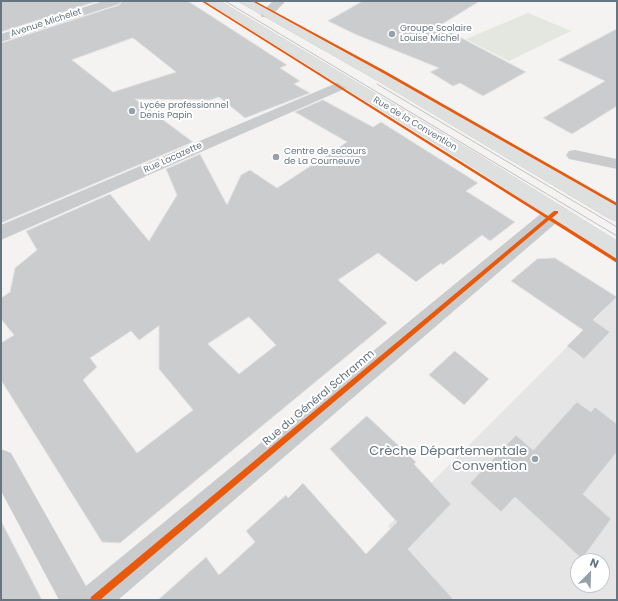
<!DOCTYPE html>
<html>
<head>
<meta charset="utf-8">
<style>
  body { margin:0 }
  #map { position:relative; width:618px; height:601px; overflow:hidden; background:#f4f3f2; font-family:Poppins,sans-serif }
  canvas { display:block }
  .frame { position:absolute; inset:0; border:2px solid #657581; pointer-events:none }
  .north { position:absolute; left:570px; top:553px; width:40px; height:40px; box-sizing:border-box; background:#fff; border:1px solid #c1c8cd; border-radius:50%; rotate:23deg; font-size:11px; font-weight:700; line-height:16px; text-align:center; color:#657581 }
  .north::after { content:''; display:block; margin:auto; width:14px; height:18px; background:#97a1a9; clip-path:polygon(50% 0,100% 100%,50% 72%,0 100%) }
</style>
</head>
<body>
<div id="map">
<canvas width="618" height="601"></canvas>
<div class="frame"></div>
<div class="north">N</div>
</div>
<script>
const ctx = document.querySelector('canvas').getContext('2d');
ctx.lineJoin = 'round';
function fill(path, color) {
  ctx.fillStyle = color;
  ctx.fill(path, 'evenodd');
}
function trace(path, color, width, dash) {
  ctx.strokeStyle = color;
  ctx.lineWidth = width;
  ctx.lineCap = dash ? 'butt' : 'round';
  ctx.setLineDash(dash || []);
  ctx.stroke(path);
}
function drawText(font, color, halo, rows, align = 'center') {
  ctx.font = font + ' Poppins,sans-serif';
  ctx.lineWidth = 4;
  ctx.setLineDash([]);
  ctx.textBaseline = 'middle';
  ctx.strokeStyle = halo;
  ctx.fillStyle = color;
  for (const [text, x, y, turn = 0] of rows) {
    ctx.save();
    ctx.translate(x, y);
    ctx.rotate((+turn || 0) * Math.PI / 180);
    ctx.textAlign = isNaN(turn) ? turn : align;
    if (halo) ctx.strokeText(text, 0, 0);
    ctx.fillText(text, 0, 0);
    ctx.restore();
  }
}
fill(new Path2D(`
  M617,297V600H454L388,526ZM578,561H602V585H578Z`), '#e4e5e4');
fill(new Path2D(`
  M528,13L571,31L509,61L466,39Z`), '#e4e6e0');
const building = new Path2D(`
  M1,1H98L1,32Z
  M122,1H188L287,65L280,68L300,81L294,84L310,93L245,118L219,97L210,100L135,99L193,142L1,223V43L119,5ZM133,38L176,72L113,92L72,60Z
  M363,1H480L439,26L526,72L483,96L460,83L453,86L430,72L439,68L357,35L328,21Z
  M617,29V106L572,134L543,118L605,81L558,60Z
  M323,100L373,127L381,122L478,183L466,191L515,222L490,241L482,235L443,265L441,263L416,282L378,253L338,280L387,323L120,543L102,542L1,380V343L14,335L1,319V298L10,292L15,268L37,250L26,231L110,194L149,241L177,195L166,169L200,154L227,205L241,175L250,170L277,188L347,142L295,112ZM249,317L276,345L239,374L208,344ZM159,326V369L193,410L137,453L83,380L97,367L90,358L131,331L139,340Z
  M555,258L617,297L593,320L610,332L584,359L567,346L583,330L511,281L537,259Z
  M455,351L489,379L464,405L429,375Z
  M577,402L591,412L595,407L617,424V452L583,494L611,519L582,559L515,497L501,512L470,483L516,435L533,450Z
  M367,416L416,462L414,464L451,504L408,549L454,600H158L206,557L219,575L255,542L246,531L286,495L288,498L303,483L366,554L397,522L330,449Z
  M1,521L42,600H1Z`);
fill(building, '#cbcccd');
trace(building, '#e3e2e2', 1);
const major = new Path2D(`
  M206,1H220L485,159L617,241V259L610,256L473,167Z
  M238,1H253L383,72L617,205V221L610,219L373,78Z`);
trace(major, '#d1d1d1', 1);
fill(new Path2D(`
  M103,1H121L119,4L1,42V34Z
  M273,1H286L270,17H262L260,14Z
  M346,79L351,80L353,83L351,86L1,240V225Z
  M575,150L617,159V169L569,159L566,155L569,151Z
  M556,205L563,207L566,212L563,217L118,600H59L1,491V449L11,453L86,586L549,207Z`), '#cacbcc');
fill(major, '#dedfdf');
trace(new Path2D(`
  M225,1L617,236
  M377,84L617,227`), '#c0c1c2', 1);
fill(new Path2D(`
  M201,1H204L548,216L554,211H558V213L552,218L617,259V263L549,220L100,600H90L91,597L546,218Z
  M252,1H255L385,71L617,203V206L383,73Z`), '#e8590c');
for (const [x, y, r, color] of [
  [392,34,4,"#97a1a9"],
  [132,111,4,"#97a1a9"],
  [276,157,4,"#97a1a9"],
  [535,459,4,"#97a1a9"]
]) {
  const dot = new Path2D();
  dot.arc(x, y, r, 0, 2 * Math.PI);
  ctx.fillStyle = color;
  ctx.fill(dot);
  trace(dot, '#fff', 1.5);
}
drawText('9px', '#657581', '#fff', [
  ["Avenue Michelet",46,23,-18],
  ["Rue de la Convention",415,124,31],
  ["Rue Lacazette",173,158,-24]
]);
drawText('9px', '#657581', '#fff', [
  ["Groupe Scolaire",400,29],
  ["Louise Michel",400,39],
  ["Lycée professionnel",140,106],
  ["Denis Papin",140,116],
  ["Centre de secours",284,152],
  ["de La Courneuve",284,162]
], 'left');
drawText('11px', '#657581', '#fff', [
  ["Rue du Général Schramm",319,398,-40]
]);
drawText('13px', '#657581', '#fff', [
  ["Crèche Départementale",527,452],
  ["Convention",527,467]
], 'right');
</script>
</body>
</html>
